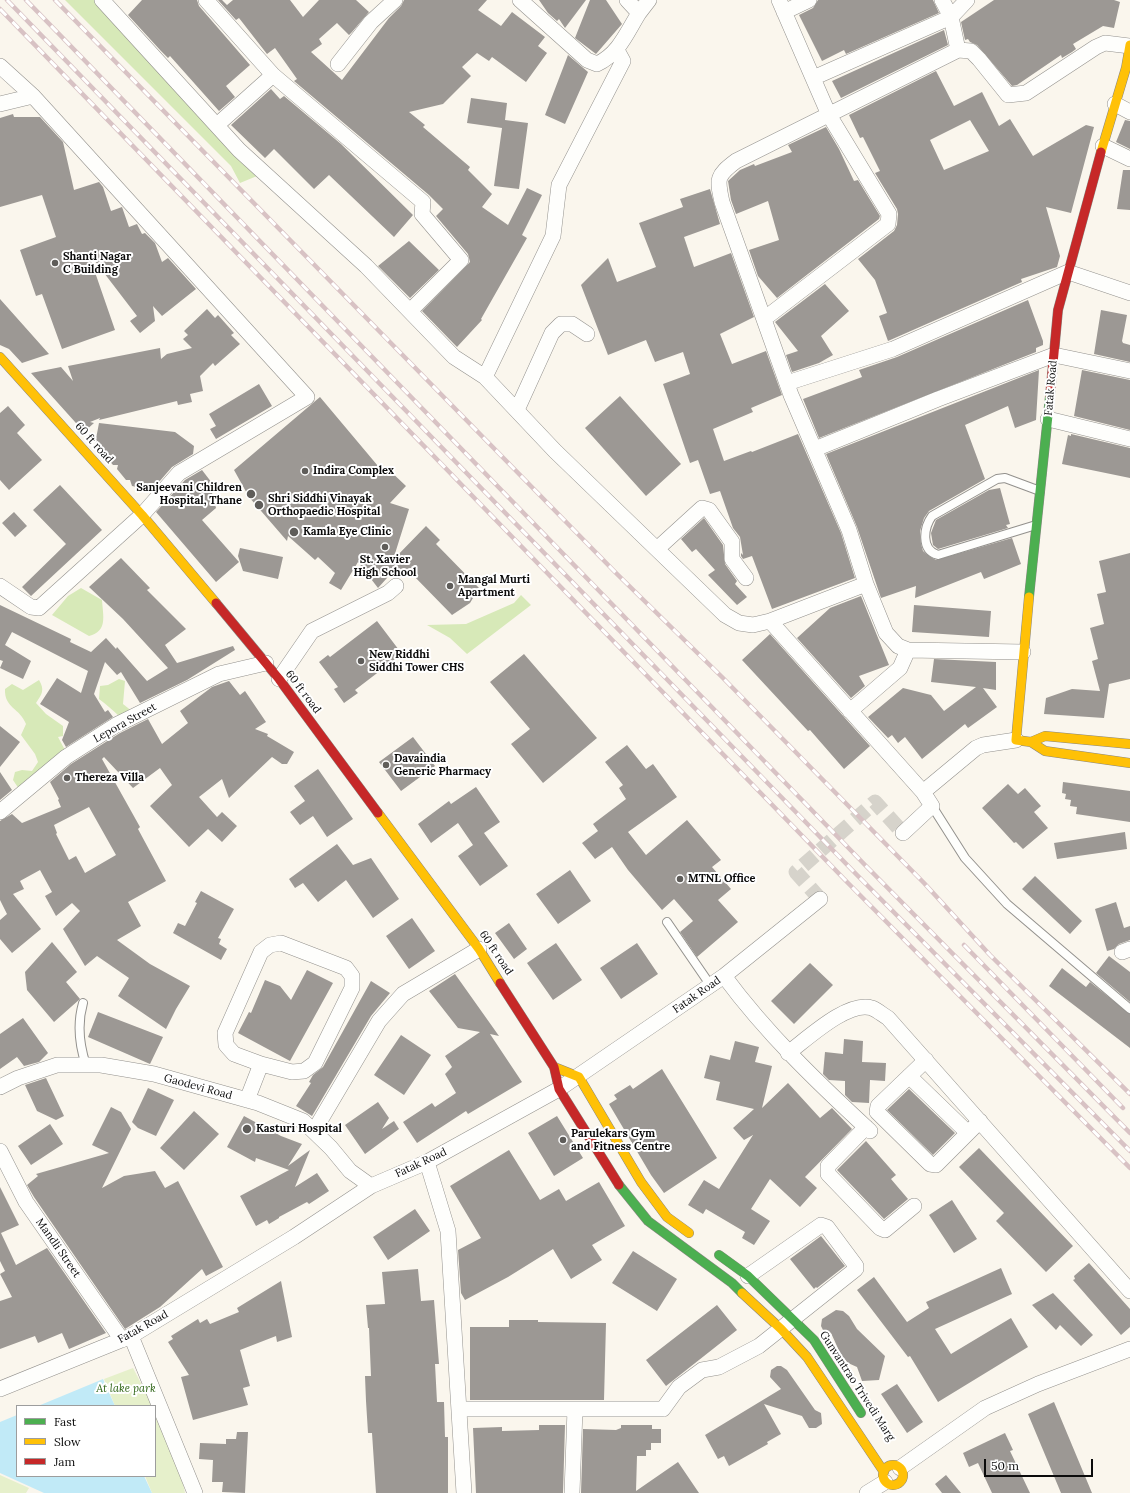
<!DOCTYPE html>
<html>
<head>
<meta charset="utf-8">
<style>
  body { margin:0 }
  #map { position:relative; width:1130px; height:1493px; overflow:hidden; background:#faf6ed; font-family:Lora,serif }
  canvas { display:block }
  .legend { position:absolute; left:16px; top:1405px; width:140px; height:72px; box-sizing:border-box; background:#fff; border:1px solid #9d9d9d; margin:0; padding:5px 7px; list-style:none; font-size:12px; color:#0b0b0b }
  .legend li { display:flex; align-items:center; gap:8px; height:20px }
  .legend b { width:20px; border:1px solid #9d9d9d }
  .scale { position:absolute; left:984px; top:1459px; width:109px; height:18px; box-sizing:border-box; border:2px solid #0b0b0b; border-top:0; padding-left:5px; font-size:12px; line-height:14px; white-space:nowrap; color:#0b0b0b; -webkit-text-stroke:3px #fff; paint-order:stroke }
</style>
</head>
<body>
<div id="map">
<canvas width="1130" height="1493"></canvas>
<ul class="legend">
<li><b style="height:5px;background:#4caf50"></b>Fast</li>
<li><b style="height:5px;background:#ffc107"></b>Slow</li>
<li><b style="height:5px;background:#c62828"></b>Jam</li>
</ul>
<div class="scale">50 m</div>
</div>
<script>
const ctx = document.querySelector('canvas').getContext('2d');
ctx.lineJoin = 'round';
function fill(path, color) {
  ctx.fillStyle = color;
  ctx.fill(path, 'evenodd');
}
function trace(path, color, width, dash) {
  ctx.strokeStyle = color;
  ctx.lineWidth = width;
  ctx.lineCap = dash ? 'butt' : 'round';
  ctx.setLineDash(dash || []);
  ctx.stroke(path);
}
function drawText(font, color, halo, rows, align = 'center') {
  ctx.font = font + ' Lora,serif';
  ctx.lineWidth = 4;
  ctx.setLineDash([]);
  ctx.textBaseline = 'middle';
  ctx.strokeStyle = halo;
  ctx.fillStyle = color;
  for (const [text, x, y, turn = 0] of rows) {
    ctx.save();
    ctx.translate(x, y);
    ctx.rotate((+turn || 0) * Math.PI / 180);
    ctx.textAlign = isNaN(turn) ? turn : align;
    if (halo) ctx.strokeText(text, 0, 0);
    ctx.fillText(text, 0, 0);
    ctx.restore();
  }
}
fill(new Path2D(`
  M133,1368L153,1406H115L104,1379Z
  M155,1410L177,1454L185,1493H152L145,1476H155Z
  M0,1475L29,1488L26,1493H0Z`), '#e6f0cb');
fill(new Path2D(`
  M65,0H96L257,176L240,183L231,166Z
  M81,588L102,600C103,616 108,631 89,636L52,615L68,596Z
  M521,595L531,605L467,654L450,638L427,625L466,624L514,603Z
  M119,679L125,681L123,704L133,712L121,718C114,711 107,705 99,699L100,686L108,685Z
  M39,680C45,690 42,694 36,703L46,714L63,726V736L58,737L66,752L19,789L13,780L15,772L22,770L32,771L38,762L35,754L21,735L26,724C20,708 4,708 5,689L12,684L23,690Z`), '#d7e9b8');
fill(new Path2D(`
  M103,1379L115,1406H38L96,1382Z
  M17,1415V1476H144L152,1493H44L0,1473V1422Z`), '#c1eaf7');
fill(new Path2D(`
  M142,0H197L199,6L250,65L226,86L235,97L219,111L170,56L168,58L161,51L128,15Z
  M218,0H222L227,5L233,0H290L303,17L319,0H356L369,12L352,32L349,35L337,23L319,39L322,44L311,52L342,80L389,18L401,6L404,0H487L478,10L501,26L512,12L545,37L538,46L547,53L526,82L492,57L489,61L477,53L462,67L471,76L443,104L409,112L425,125L423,127L470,167L468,170L492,194L482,207L508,225L527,188L542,195L522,235L527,238L481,319L482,320L457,347L422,311L470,262L468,254L436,216L443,209L429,195L294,81L297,79L275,48L267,54L239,18L236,20Z
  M539,0H586L565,28L559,19L557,21L548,13Z
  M590,0H606L622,24L596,54L575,38Z
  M818,0H933L939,13L846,54L844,50L822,61L799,15L813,8Z
  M994,0H1114L1120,2L1114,28L1103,26L1073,44L1076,49L1072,52L1062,58L1061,55L1017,85L1012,86L977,45L970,42L968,39L965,40L961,22Z
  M944,30L948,45L841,98L832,81Z
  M568,55L588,72L565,124L545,115Z
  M936,71L954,106L982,92L999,126L1010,119L1033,156L1086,125L1094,127L1071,213L1046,207L1060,256L1057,267L1021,279L1022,282L888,341L879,316L887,313L875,280L858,259L894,231L897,225L898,214L897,209L875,173L880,171L863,137L860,138L849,115ZM970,120L989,151L944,170L930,140Z
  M271,89L280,99L284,96L341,144L413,215L394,237L329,175L314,189L274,149L265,158L231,125Z
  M471,98L507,103L505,120L528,123L519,189L494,186L502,128L467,123Z
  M13,114L14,117H40L63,142L74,190L99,182L103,187L111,211L122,207L129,227L137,224L142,234L145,233L155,243L162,262L168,258L196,289L162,316L153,306L155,321L140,333L130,321L137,316L88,252L115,330L62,349L42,294L36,296L20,250L56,237L42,195L0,207V118Z
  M1125,120L1130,121V149L1116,142Z
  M826,127L839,149L854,181L858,180L880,216L879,219L777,298L758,276L749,250L779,240L768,201L736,214L731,200L728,181L740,170L754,164L755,166L792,152L788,145Z
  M1123,170H1130V210L1117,209Z
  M710,189L720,224L684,237L694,267L731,253L754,317L720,334L732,364L766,351L782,395L751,408L753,412L713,429L724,461L751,451L752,452L798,434L841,533L855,578L772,609L752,556L743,559L741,556V553L743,555L740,537L733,528L720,491L710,494L698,460L690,463L663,384L690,374L683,352L655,362L646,340L608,355L581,285L608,258L617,282L656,267L639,223L683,207L680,199Z
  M409,241L439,270L410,298L378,266Z
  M825,284L849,311L821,336L833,355L819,363L792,372L786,355L798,351L775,322Z
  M0,299L49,354L22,363L9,349L0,345Z
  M1028,300L1043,341V345L1036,348V352L819,438L803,399L862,377L859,370L897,357Z
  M207,309L215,318L218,315L234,333L231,335L240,344L215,366L213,363L200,376L203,391L190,394L192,402L178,405L177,401L99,420L100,418L90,422L94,423L84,432L31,373L61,367L73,381L68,366L160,348L161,359L167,354L192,348L183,339L188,335L184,331Z
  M1101,310L1127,315L1122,341L1123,343L1130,345V362L1094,354Z
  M1039,370L1036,420L1015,428L1008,406L965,425L985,479L929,511L924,518L920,531L921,544L923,551L929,556L936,560L1012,538L1021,564L984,579L981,572L915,598L916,586L881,598L857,527L826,454Z
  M1082,370L1130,380V430L1074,416Z
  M259,384L272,406L216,439L210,429L216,426L209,414Z
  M620,396L681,464L646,496L585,428Z
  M320,397L383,472L387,468L406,486L390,503L409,509L393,560L426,526L440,540L436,544L479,588L470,603L452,615L409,571L401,578L390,568L387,578L378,588L358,562L341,590L329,583L335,573L318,557L315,560L288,536L287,541L249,497L234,470Z
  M8,406L25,425L17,433L42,460L9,490L0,480V413Z
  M99,423L175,432L194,446L193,454L172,467L152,490L132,486L130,480H126L117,469L118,465H113L95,444Z
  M1071,434L1130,448V478L1062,464L1068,435L1071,436Z
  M202,470L212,483L211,489L216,508L202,520L239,562L216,582L156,512L185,480Z
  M60,485L102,530L31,596L22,587L66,544L33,510Z
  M1000,488L1010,524L1006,525L1008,528L938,549L933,545L931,533L936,520L989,490Z
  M14,512L27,526L15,537L2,523Z
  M704,518L723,545L725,564L737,581L735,584L747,597L737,605L708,575L715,570L696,549L692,552L681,539Z
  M240,548L283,557L278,579L243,571L238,556Z
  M1130,553V679L1109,684L1104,718L1044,714L1046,698L1072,689L1100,691L1092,661L1098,659L1090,628L1104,624L1097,594L1106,592L1099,561Z
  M121,558L150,588L147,590L186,629L165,645L177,663L233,646L235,650L187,680L140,703L121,672L117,675L105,662L94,694L105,712L108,710L113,717L66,747L62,740L69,722L40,704L57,678L81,693L88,671L12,632L5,645L31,661L23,679L0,668L3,661L0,660V605L71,639L70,642L91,652L106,638L116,649L117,647L147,681L168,668L123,619L89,587Z
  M861,596L889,665L859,676L865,686L851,698L797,638L830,608Z
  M914,605L991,611L989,637L912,632Z
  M377,621L402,654L355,690L358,693L344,703L334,689L338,687L319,662L328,655L330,657Z
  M770,634L870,746L844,769L810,730L808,731L742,660Z
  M524,654L597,738L543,783L511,744L530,729L490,682Z
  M934,659L996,662V690L983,688L997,707L968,728L965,724L922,759L905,737L898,743L892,735L888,738L868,717L903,688L931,695L944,711L976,687L931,682Z
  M229,681L240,695L245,691L266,722L255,729L268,734L267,736L294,752L287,764H282L272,757L229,798L222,779L199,797L217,817L222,812L237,826L222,842L208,829L189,847L150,806L172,785L160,768L133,788L104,757L102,759L140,827L138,829L166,881L128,902L141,926L117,940L150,964L190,986L176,1009L166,1029L118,996L129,978L97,956L85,966L63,929L80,911L72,903L56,916L45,896L52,892L40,870L20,881L24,889L13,894L41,929L12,953L0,939V920L7,914L0,900V821L12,814L22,823L61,807L58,800L59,799L50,782L71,764L120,733L148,719L162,744L188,723L180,711L212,687ZM89,807L116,855L85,873L76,856L69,860L56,834L57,833L54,825Z
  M0,726L20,742L0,767Z
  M413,737L435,766L401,791L379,762Z
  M627,745L646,769L653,764L677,797L628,832L646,855L687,820L721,860L712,867L731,889L718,900L738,922L697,957L680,932L693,921L674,899L662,910L628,870L612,847L595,859L582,843L598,831L593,824L626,799L619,788L623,785L605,762Z
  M318,769L353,819L327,837L313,816L300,825L290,812L305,801L294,786Z
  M0,772L12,790L0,800Z
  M1063,782L1130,791V822L1076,814L1077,807L1070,806L1071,800L1065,799L1066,794L1062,793Z
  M1008,784L1018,794L1025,788L1041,806L1034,812L1048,828L1023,849L1016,842L1014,843L982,808Z
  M476,787L500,822L484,833L508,866L480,886L458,856L473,845L458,823L431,843L418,824L449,801L451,804Z
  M1125,832L1127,849L1057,859L1054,843Z
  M337,844L353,865L371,858L399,899L373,918L346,880L318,902L303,883L295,888L289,879Z
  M570,870L591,901L558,924L536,894Z
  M1035,876L1082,921L1070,934L1022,889Z
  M201,891L234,909L218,938L221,939L219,944L227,949L221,960L173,933L178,923L185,926L197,903L195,902Z
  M1116,902L1124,928L1130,926V940L1119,944L1114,949L1107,951L1095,909Z
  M412,918L435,951L409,969L386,936Z
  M509,923L527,949L514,959L495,933Z
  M52,942L77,972L66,982L80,999L54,1022L27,990L25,972Z
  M556,943L582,980L553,1000L527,963Z
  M637,943L658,974L621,999L600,968Z
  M1109,956L1130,972V1002L1096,973Z
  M810,963L833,985L794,1024L771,1001Z
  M1062,968L1086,987L1090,982L1130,1014V1048L1049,986Z
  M307,970L333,983L290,1061L238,1033L249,1012L251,1013L265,980L280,986L291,1000Z
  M455,974L499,1036L490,1034L522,1082L468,1114L466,1111L417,1143L403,1122L432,1103L435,1107L456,1093L445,1074L452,1067L445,1056L480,1032L458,1028L429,991Z
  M371,981L390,993L371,1016L312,1116L296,1106L311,1083L309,1082L313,1075L323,1067Z
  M98,1012L163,1037L150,1064L88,1037Z
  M23,1018L48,1053L39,1062L24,1066L17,1057L0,1069V1034Z
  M401,1035L431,1055L404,1095L374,1075Z
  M844,1039L863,1041L862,1062L886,1063L885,1081L870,1080L869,1103L852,1102L845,1095V1081L829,1080L823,1074L825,1052L843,1054Z
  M735,1041L759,1047L755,1062L772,1066L762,1108L788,1083L820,1118L832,1108L852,1129L805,1177L817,1188L800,1207L770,1179L751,1209L770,1221L754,1245L742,1238L745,1232L706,1209L703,1214L688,1205L704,1180L719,1189L753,1135L744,1140L733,1128L754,1109L716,1100L720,1082L704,1078L710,1055L730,1060Z
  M662,1069L717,1158L664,1193L651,1175L609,1104L617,1099L614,1095L630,1085L633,1089Z
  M46,1078L64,1116L56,1120L37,1111L25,1085Z
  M148,1088L174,1100L156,1136L138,1128L132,1122Z
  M909,1089L955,1133L933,1155L887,1110Z
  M378,1102L389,1118L382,1129L394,1121L399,1129L365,1154L345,1125Z
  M111,1107L121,1112L131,1129L102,1188L124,1176L155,1171L165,1188L178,1181L223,1267L206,1276L202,1269L160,1307L125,1329L34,1197L27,1185L38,1176L36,1174L109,1153L92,1145Z
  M194,1111L219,1134L184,1170L160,1148Z
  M244,1116L281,1136L302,1144L288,1166L310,1150L295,1187L317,1173L329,1191L309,1204L307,1202L279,1217V1218L269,1224L267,1220L256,1226L240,1196L289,1170L256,1158L255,1162L227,1147Z
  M557,1116L583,1158L554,1176L528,1133Z
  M50,1124L63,1144L31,1165L18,1146Z
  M866,1141L896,1175L891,1179L908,1199L884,1219L837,1170Z
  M979,1148L1073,1246L1046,1272L996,1221L1004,1213L959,1167Z
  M509,1150L540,1200L559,1189L566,1201L599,1182L625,1226L592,1245L602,1260L571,1279L553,1249L508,1277L465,1300L461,1293L458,1250L481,1238L450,1186Z
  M0,1187L19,1225L1,1233L16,1265L47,1248L106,1333L69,1349L62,1333L38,1343L35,1336L0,1349V1301L12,1297L0,1274L5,1271L0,1261Z
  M952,1200L977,1239L954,1253L929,1215Z
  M415,1209L430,1231L388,1260L373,1237Z
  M821,1236L845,1266L817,1288L816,1287L814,1289L790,1259Z
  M633,1251L677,1279L657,1311L612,1283Z
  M1089,1263L1130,1309V1327L1121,1335L1073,1280L1075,1279L1074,1276Z
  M1001,1268L1012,1294L935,1329L951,1354L1011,1318L1028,1347L938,1402L910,1356L908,1357L857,1290L874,1277L907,1322L929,1308L926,1302Z
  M418,1269L421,1301L434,1300L439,1364H435L437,1402H444L445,1437H448V1493H376L372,1433H368L366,1401L365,1376H371L369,1328H368L366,1305L385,1304L382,1272Z
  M281,1281L292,1337L277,1342L276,1336L240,1350L250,1386L243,1388L248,1405L193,1420L181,1377L189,1375L168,1342L173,1339L171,1336L198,1319L200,1323L207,1319L210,1324L239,1312L237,1308Z
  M1053,1293L1093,1335L1081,1346L1060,1325L1056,1330L1032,1305Z
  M717,1305L737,1330L666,1386L646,1360Z
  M836,1310L843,1311L849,1316L857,1329L885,1356L879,1380L862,1381L857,1367L848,1363L841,1355L831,1333L825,1332L823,1330L821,1326L822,1319Z
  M509,1320H538V1322L606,1323L604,1400H470V1327H509Z
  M777,1366H781L787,1370L815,1410L821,1413L822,1424L816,1428H809L802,1416L764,1404L781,1434L767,1442L768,1444L729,1466L724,1456L718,1459L705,1435L781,1389L770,1377L771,1370Z
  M897,1384L923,1422L907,1433L881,1394Z
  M1054,1402L1092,1493H1061L1028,1414Z
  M539,1425H565L563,1493H476L473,1428L502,1427V1431L539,1430Z
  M621,1425H652V1429H661V1443H651V1450H646V1456H637L636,1491L678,1462L699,1493H581L583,1429L616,1430L621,1428Z
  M237,1432H248L245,1493L222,1492L223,1482H212L213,1460L199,1459L200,1443L226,1444V1439H236Z
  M1005,1433L1013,1450L1010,1451L1030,1493H992L978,1463L969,1467L963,1453Z
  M946,1475L961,1493H942L935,1484Z`), '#9c9894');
trace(new Path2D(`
  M820,899L796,872L875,802L903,833`), '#d6d3cb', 15, [15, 8]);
const lane = new Path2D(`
  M1036,525L938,555C920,550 924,527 932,516L997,479L1005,478L1040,491
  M932,806L965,858L1007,904L1130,1009
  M667,922L711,986
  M83,1003C77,1024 79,1044 86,1065`);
const street = new Path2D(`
  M102,0L239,150L366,266L454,357L485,377L555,451L725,615L739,623L753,625L770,621L866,584
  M206,0L273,75
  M520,0L587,60L597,64C619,54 627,32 639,13
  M627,0L639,13L649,0
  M784,12L809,0
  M958,50L951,17L967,0
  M338,64L371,22L395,0
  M0,66L33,96L307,397L179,473L142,515L39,608L31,607L0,586
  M813,78L951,17L942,0
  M0,104L33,96
  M1115,104L1130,112
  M217,125L273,75L423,202L422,214L461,260L410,311
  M1103,146L1130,159
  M764,319L888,224L889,214L829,115L779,0
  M485,377L553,236L559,185L623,61L617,50
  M787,383L893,349L1068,272L1130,293
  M517,410L552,333L561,324H572L587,334
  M1048,419L1130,439
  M815,449L938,399L1054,355L1130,371
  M657,549L702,508L709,510L732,542V559L746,578
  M770,621L923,792L932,806L903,833
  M1023,652L908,650L898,646L886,633L866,584L849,530L791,395L722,202C717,179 716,176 736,161L958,50L971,51L979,59L1008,95L1026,93L1096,47L1105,43L1130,46
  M279,679L312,631L388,593L396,586
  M850,711L900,668L908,650
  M923,792L976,748L983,745L1016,740
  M0,812L66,757L116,725L219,674L266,663
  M1122,952L1130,949
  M724,976C767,1034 817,1082 870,1131
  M788,1053C807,1039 848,1000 872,1008C877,1010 883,1015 888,1018L1130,1291
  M926,1060L878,1106L877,1112L930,1164L936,1165L980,1121
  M909,1076L968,1133
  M0,1087L18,1078L57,1065H101L154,1074L258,1103L303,1121L331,1148L350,1171L371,1186
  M247,1100L261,1064L234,1054L226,1045L225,1033L261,952L270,945L281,943L346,968L352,976V988L315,1063L304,1071L292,1072L261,1064
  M866,1127L828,1166V1174L880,1228L885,1230L914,1206
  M314,1131L379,1021L403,994L479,949
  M0,1151L26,1202L122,1340
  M427,1162L448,1231L464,1493
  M131,1336L195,1493
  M0,1389L131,1336L294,1237L371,1186L427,1162L559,1089L724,976L820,899
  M460,1409H663L679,1387L702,1370L719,1367L759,1346L856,1269V1266L827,1227L821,1225L748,1276
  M900,1468L985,1408L1038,1384L1130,1349
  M572,1493L575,1409
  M867,1493L885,1482`);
const fast = new Path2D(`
  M1029,597L1050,396
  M619,1185L648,1221L732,1283L742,1293
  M719,1255L748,1276L814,1340L861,1413`);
const slow = new Path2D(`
  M1101,152L1126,68L1130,45
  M0,357L142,515L216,603
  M1029,597L1016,740L1031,742
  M1130,744L1045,736L1031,742L1045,751L1130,763
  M378,813L479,949L500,983
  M554,1067L579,1077L641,1182L667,1217L689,1233
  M742,1293L781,1329L807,1357L884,1472
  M883 1475a10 10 0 1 1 20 0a10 10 0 1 1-20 0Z`);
const jam = new Path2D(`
  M1050,396L1058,310L1101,152
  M216,603L279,679L378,813
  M500,983L554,1067L559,1089L619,1185`);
trace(lane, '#93918d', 10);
trace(street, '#93918d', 16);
trace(fast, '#898783', 10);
trace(slow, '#898783', 10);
trace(jam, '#898783', 10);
trace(lane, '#fefefc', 8);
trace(street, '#fefefc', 15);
trace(fast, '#4caf50', 9);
trace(slow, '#ffc107', 9);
trace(jam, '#c62828', 9);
const rail = new Path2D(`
  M7,0L857,875L1130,1151
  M26,0L866,866L1130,1133
  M55,0L617,574L723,678L924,883L990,955L1130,1094
  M0,9L848,883L1130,1168
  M964,945L1123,1108`);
trace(rail, '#d8c2c4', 4.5);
trace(rail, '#fff', 3, [9]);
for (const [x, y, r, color] of [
  [55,263,4,"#5f5d5a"],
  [305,471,4,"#5f5d5a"],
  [251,494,5,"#5f5d5a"],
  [259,505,5,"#5f5d5a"],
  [294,532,5,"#5f5d5a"],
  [385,547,4,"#5f5d5a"],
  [450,586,4,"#5f5d5a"],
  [361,661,4,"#5f5d5a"],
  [386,765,4,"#5f5d5a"],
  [67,778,4,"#5f5d5a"],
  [680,879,4,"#5f5d5a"],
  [247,1129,5,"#5f5d5a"],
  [563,1140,4,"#5f5d5a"]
]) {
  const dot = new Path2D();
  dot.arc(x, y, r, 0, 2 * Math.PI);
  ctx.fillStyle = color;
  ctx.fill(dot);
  trace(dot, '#fff', 1.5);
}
drawText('bold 11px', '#0b0b0b', '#fff', [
  ["Shanti Nagar",63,257],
  ["C Building",63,270],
  ["Indira Complex",313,471],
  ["Sanjeevani Children",242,488,"right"],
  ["Hospital, Thane",242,501,"right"],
  ["Shri Siddhi Vinayak",268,499],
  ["Orthopaedic Hospital",268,512],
  ["Kamla Eye Clinic",303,532],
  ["St. Xavier",385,560,"center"],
  ["High School",385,573,"center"],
  ["Mangal Murti",458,580],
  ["Apartment",458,593],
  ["New Riddhi",369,655],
  ["Siddhi Tower CHS",369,668],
  ["Davaindia",394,759],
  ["Generic Pharmacy",394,772],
  ["Thereza Villa",75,778],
  ["MTNL Office",688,879],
  ["Kasturi Hospital",256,1129],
  ["Parulekars Gym",571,1134],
  ["and Fitness Centre",571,1147]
], 'left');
drawText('11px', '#0b0b0b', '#fff', [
  ["Fatak Road",1051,388,-85],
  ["60 ft road",94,443,48],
  ["60 ft road",303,692,53],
  ["Lepora Street",125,723,-29],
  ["60 ft road",496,953,56],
  ["Fatak Road",697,995,-35],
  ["Gaodevi Road",198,1087,15],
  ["Fatak Road",421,1163,-25],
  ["Mandli Street",58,1248,55],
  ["Fatak Road",143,1327,-29],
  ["Gunvantrao Trivedi Marg",857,1386,57]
]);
drawText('italic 11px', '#306617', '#fff', [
  ["At lake park",126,1389]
]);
</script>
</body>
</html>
